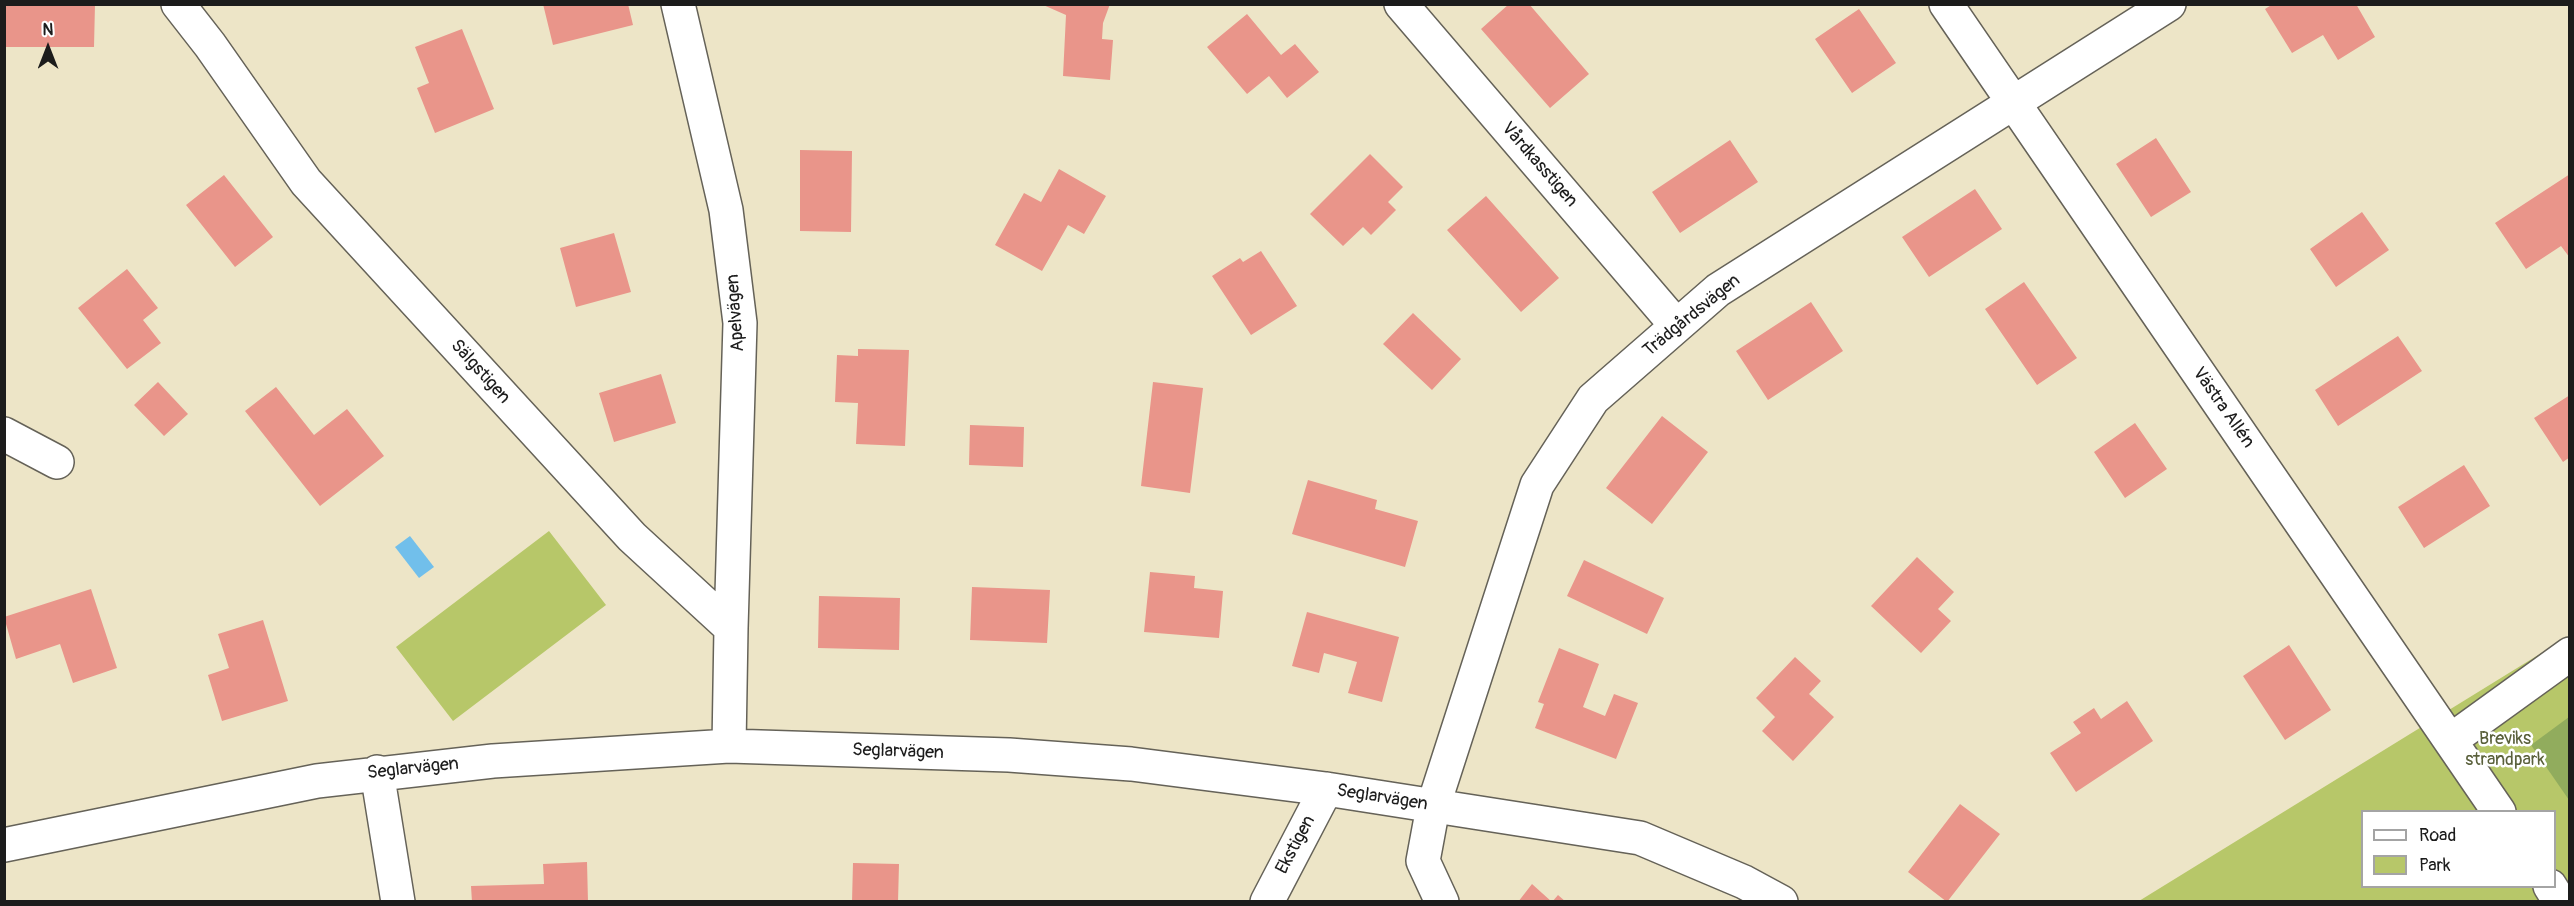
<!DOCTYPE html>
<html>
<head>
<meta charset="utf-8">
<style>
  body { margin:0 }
  #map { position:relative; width:2574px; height:906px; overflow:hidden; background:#ede5c7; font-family:Pangolin,sans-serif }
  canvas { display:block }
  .frame { position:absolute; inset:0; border:6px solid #1c1c1c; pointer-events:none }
  .legend { position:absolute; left:2361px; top:810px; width:195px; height:78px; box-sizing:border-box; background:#fff; border:2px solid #a4a4a4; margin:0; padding:8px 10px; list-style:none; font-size:18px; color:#1c1c1c }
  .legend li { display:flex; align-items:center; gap:12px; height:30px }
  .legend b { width:30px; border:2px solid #a4a4a4 }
  .north { position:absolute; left:18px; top:18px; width:60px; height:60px; -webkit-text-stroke:4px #fff; paint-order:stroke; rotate:0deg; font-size:16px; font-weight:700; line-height:24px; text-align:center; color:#1c1c1c }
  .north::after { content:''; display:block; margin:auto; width:21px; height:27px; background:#1c1c1c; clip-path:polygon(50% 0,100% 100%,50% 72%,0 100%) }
</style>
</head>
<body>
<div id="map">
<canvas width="2574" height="906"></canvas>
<div class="frame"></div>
<ul class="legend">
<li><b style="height:8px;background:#fff"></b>Road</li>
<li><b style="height:16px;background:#b7c769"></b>Park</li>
</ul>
<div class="north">N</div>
</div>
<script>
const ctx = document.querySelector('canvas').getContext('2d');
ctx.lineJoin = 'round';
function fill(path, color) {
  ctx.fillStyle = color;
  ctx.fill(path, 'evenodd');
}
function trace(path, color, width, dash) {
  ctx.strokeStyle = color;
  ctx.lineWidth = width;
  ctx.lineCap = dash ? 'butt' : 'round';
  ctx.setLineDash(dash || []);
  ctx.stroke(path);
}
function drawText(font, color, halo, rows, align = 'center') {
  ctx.font = font + ' Pangolin,sans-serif';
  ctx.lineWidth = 5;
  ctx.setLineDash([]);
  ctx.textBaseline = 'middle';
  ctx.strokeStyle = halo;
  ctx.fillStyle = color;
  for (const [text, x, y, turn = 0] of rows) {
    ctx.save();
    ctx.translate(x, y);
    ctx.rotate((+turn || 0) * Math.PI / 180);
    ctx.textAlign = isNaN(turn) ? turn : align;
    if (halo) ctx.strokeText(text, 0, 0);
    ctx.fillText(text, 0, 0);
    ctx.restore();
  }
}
fill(new Path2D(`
  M549,531L606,605L453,721L396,647Z
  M2569,636V901H2139ZM2362,812H2554V886H2362Z`), '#b7c769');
fill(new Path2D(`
  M2569,717V800L2531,745Z`), '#91ac5d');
fill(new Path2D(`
  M410,536L434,567L419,578L395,547Z`), '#71bfeb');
fill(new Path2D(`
  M4,4H95L94,47H4Z
  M543,4H628L633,25L553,45Z
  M1041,4H1110L1103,23L1102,39L1113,40L1110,80L1063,76L1066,15Z
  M1509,4H1529L1589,74L1550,108L1481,29Z
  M2273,4H2356L2375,37L2338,60L2323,35L2292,53L2265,9Z
  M1859,9L1896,63L1852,93L1815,39Z
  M1247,14L1281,55L1295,44L1319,72L1287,98L1269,76L1247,94L1207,47Z
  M462,29L494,109L435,133L417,88L429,83L415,47Z
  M2156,138L2191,192L2151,217L2116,164Z
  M1730,140L1758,182L1680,233L1652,192Z
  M800,150L852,151L851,232L800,231Z
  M1370,154L1403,187L1388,202L1396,210L1371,235L1363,227L1343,246L1310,214Z
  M1059,169L1106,196L1084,234L1068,225L1042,271L995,245L1024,193L1041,202Z
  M2570,174V258L2561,246L2526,269L2495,223Z
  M224,175L273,237L235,267L186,205Z
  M1975,189L2002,229L1929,277L1902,237Z
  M1486,196L1559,278L1521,312L1447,230Z
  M2362,212L2389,250L2336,287L2310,249Z
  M614,233L631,292L576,307L560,248Z
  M1261,251L1297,306L1251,335L1212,276L1240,258L1243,262Z
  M127,269L158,308L143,320L161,343L127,369L78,308Z
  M2024,282L2077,358L2037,385L1985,309Z
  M1811,302L1843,351L1768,400L1736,351Z
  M1413,313L1461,359L1432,390L1383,344Z
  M2398,336L2422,371L2338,426L2315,390Z
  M858,349L909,350L905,446L856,444L858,403L835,402L837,355L858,356Z
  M661,374L676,423L614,442L599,393Z
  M158,382L188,414L164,436L134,405Z
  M1153,382L1203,388L1190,493L1141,486Z
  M276,387L314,435L347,409L384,456L320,506L245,411Z
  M2570,395V457L2563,462L2534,418Z
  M1662,416L1708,452L1652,524L1606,488Z
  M2135,423L2167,469L2125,498L2094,452Z
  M970,425L1024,427L1023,467L969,465Z
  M2464,465L2490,506L2424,548L2398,507Z
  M1308,480L1377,500L1375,509L1418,521L1405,567L1292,534Z
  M1917,557L1954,592L1938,609L1951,621L1921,653L1871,606Z
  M1584,560L1664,598L1647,634L1567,596Z
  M1150,572L1195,576L1194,588L1223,591L1219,638L1144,632Z
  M972,587L1050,590L1047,643L970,640Z
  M91,589L117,668L73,683L60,644L16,659L4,617Z
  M819,596L900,598L899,650L818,648Z
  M1307,612L1399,637L1382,702L1348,693L1357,662L1324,653L1319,673L1292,666Z
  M263,620L288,701L222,721L208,675L229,668L218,634Z
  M2289,645L2331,710L2285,740L2243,676Z
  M1559,648L1599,664L1583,707L1605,716L1614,694L1638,703L1616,759L1535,728L1544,704L1538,702Z
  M1795,657L1821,681L1809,694L1834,717L1793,761L1762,731L1775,717L1756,698Z
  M2127,701L2153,741L2076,792L2050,753L2081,733L2073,722L2094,708L2101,719Z
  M1960,804L2000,834L1947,902L1908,872Z
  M587,862L588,902H472L471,886L544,884L543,864Z
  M853,863L899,864L898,902H852Z
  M1532,884L1552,902H1518Z
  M1558,895L1566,902H1552Z`), '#e9958a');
const minor = new Path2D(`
  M178,4L210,45L306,182L632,537L731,628L729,746
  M678,4L726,210L740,323L731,628
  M1401,4L1676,325
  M1946,4L2499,812
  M4,434L57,462
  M2451,740L2570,654
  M377,772L398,902
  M4,845L317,781L493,761L729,746L1009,755L1131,764L1326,789L1640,838L1744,882L1781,902
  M2550,886L2560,902
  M1267,902L1326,789
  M1442,902L1423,861L1433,807L1537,485L1593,399L1718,290L2169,4`);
trace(minor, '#656258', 36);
trace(minor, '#fff', 33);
drawText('18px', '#1c1c1c', '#fff', [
  ["Vårdkasstigen",1539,165,49],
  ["Apelvägen",736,313,-94],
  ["Trädgårdsvägen",1692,316,-39],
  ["Sälgstigen",480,372,48],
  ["Västra Allén",2223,408,55],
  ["Seglarvägen",898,752,2],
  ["Seglarvägen",413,769,-6],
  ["Seglarvägen",1382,798,9],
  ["Ekstigen",1296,845,-62]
]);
drawText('18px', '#5a603b', '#fff', [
  ["Breviks",2505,739],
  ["strandpark",2505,760]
]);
</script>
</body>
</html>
